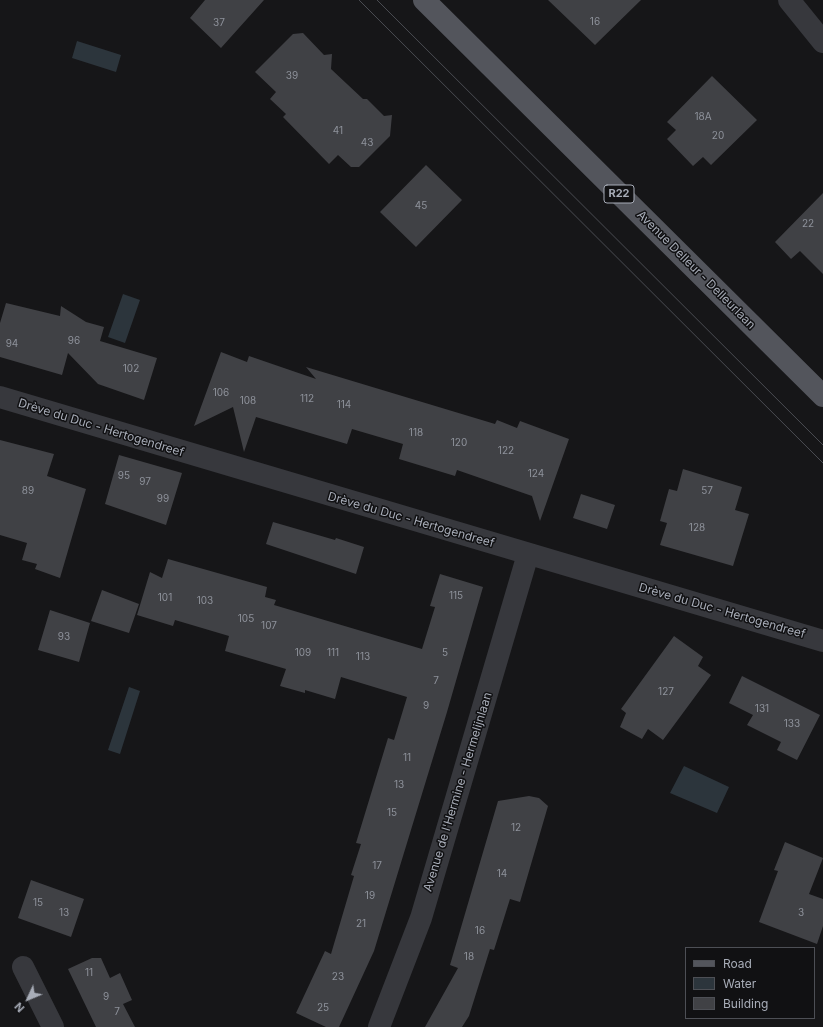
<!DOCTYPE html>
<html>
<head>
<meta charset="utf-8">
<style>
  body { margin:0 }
  #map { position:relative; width:823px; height:1027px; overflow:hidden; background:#161618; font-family:Inter,sans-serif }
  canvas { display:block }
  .legend { position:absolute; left:685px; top:947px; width:130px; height:72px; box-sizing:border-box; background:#111113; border:1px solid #4d4f55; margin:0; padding:5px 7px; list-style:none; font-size:12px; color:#a8adb8 }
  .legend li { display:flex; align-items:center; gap:8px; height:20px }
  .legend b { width:20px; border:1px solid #4d4f55 }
  .north { position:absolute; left:8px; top:979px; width:40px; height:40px; -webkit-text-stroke:3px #111113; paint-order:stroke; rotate:226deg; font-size:11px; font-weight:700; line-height:16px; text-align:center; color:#a8adb8 }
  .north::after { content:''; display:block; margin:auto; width:14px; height:18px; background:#a8adb8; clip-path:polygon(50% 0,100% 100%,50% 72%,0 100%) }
</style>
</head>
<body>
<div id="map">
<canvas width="823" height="1027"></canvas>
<ul class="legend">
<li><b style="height:5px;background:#53555c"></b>Road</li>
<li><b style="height:11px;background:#2c353c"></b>Water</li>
<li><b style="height:11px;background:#404145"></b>Building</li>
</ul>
<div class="north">N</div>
</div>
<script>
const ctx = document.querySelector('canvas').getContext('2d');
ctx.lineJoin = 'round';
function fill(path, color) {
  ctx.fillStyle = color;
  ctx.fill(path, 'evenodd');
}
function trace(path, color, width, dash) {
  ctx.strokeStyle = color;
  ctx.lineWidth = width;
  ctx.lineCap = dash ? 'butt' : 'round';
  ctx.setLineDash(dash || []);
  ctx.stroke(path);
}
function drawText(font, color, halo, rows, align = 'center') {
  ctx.font = font + ' Inter,sans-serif';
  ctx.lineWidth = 3;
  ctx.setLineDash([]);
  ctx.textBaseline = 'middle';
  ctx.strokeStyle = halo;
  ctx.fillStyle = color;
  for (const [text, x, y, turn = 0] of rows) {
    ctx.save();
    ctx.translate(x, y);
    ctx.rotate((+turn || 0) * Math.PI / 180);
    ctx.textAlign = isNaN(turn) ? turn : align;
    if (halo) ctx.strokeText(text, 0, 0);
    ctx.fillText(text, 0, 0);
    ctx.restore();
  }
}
fill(new Path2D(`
  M77,41L121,55L116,72L72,58Z
  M123,294L140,300L125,343L108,337Z
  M129,687L140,691L120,754L108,750Z
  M684,766L729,787L717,813L670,793Z`), '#2c353c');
fill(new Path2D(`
  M205,0H264L221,48L190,18Z
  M548,0H641L595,45Z
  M303,33L324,55L332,54L331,69L363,99H367L384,116L392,115L390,136L359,167H351L338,155L329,164L283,117L286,114L270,99L276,92L255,72L293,34Z
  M712,76L757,120L711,165L703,157L693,166L667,139L676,130L667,122Z
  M426,165L462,200L416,247L380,212Z
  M823,193V274L800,251L791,259L775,242Z
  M6,303L60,316L61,306L86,322L104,327L100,341L157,358L144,400L98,384L68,353L62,375L0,357V323Z
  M221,352L247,362L249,356L316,379L306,367L495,424L497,420L517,428L520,421L569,439L540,521L532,496L457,470L455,476L399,459L403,444L352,429L347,444L256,417L244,452L233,407L194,426Z
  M0,440L54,454L47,476L86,489L60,578L35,569L37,564L22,560L27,543L0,535Z
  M119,455L182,473L166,525L105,504Z
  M683,469L742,487L735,510L749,514L733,566L660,545L667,523L660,521L669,489L677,491Z
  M581,494L615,505L607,529L573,518Z
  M273,522L335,540L336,538L364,547L356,574L266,544Z
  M168,559L267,587L265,597L276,600L274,605L422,649L435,607L430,606L440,574L483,587L447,712L374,951L339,1027H326L296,1013L325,951L331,954L354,876L351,875L361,844L356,843L388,738L394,740L407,697L341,677L335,699L305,690V693L280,686L286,669L225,651L229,636L175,620L173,626L137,615L150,572L162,578Z
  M102,590L139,604L129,633L91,621Z
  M50,610L90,623L79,662L38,650Z
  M674,636L703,657L698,666L711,675L663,740L648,729L642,739L620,727L626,713L621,709Z
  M742,676L820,715L797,760L777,750L781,742L747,725L753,715L729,703Z
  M529,796L539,798L548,806L520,902L510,899L494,950L490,949L469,1016L462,1027H425L458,968L450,965L498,801Z
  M785,842L823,858L809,894L823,899V926L817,944L759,922L778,871L774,870Z
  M31,880L84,899L71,937L18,918Z
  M92,958H101L110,978L120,973L132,1000L123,1004L135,1027H96L68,969Z`), '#404145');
trace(new Path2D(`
  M789,0L823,42
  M0,397L823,641
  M23,967L53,1027
  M379,1027L421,918L528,554`), '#37383d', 22);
trace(new Path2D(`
  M424,0L823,396`), '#53555c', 22);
trace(new Path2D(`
  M359,0L823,463
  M377,0L823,445`), '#4a4c52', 1);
drawText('10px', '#8e929b', null, [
  ["16",595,22],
  ["37",219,23],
  ["39",292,76],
  ["18A",703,117],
  ["41",338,131],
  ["20",718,136],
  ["43",367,143],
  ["45",421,206],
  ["22",808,224],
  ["96",74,341],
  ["94",12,344],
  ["102",131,369],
  ["106",221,393],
  ["112",307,399],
  ["108",248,401],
  ["114",344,405],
  ["118",416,433],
  ["120",459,443],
  ["122",506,451],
  ["124",536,474],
  ["95",124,476],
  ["97",145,482],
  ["89",28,491],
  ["57",707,491],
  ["99",163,499],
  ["128",697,528],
  ["115",456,596],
  ["101",165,598],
  ["103",205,601],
  ["105",246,619],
  ["107",269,626],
  ["93",64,637],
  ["109",303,653],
  ["111",333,653],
  ["5",445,653],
  ["113",363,657],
  ["7",436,681],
  ["127",666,692],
  ["9",426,706],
  ["131",762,709],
  ["133",792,724],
  ["11",407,758],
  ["13",399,785],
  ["15",392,813],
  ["12",516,828],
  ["17",377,866],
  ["14",502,874],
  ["19",370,896],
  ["15",38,903],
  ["13",64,913],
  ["3",801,913],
  ["21",361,924],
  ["16",480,931],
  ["18",469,957],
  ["11",89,973],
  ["23",338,977],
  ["9",106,997],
  ["25",323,1008],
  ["7",117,1012]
]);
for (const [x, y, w] of [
  [619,194,30]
]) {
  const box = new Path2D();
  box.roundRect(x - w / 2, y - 9, w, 18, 3);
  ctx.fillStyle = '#111113';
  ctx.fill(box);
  trace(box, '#a8adb8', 1);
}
drawText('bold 11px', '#a8adb8', null, [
  ["R22",619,194]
]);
drawText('12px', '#a8adb8', '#111113', [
  ["Avenue Delleur - Delleurlaan",696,270,45],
  ["Drève du Duc - Hertogendreef",101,428,17],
  ["Drève du Duc - Hertogendreef",411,520,16],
  ["Drève du Duc - Hertogendreef",722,611,16],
  ["Avenue de l'Hermine - Hermelijnlaan",458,792,-73]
]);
</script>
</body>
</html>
